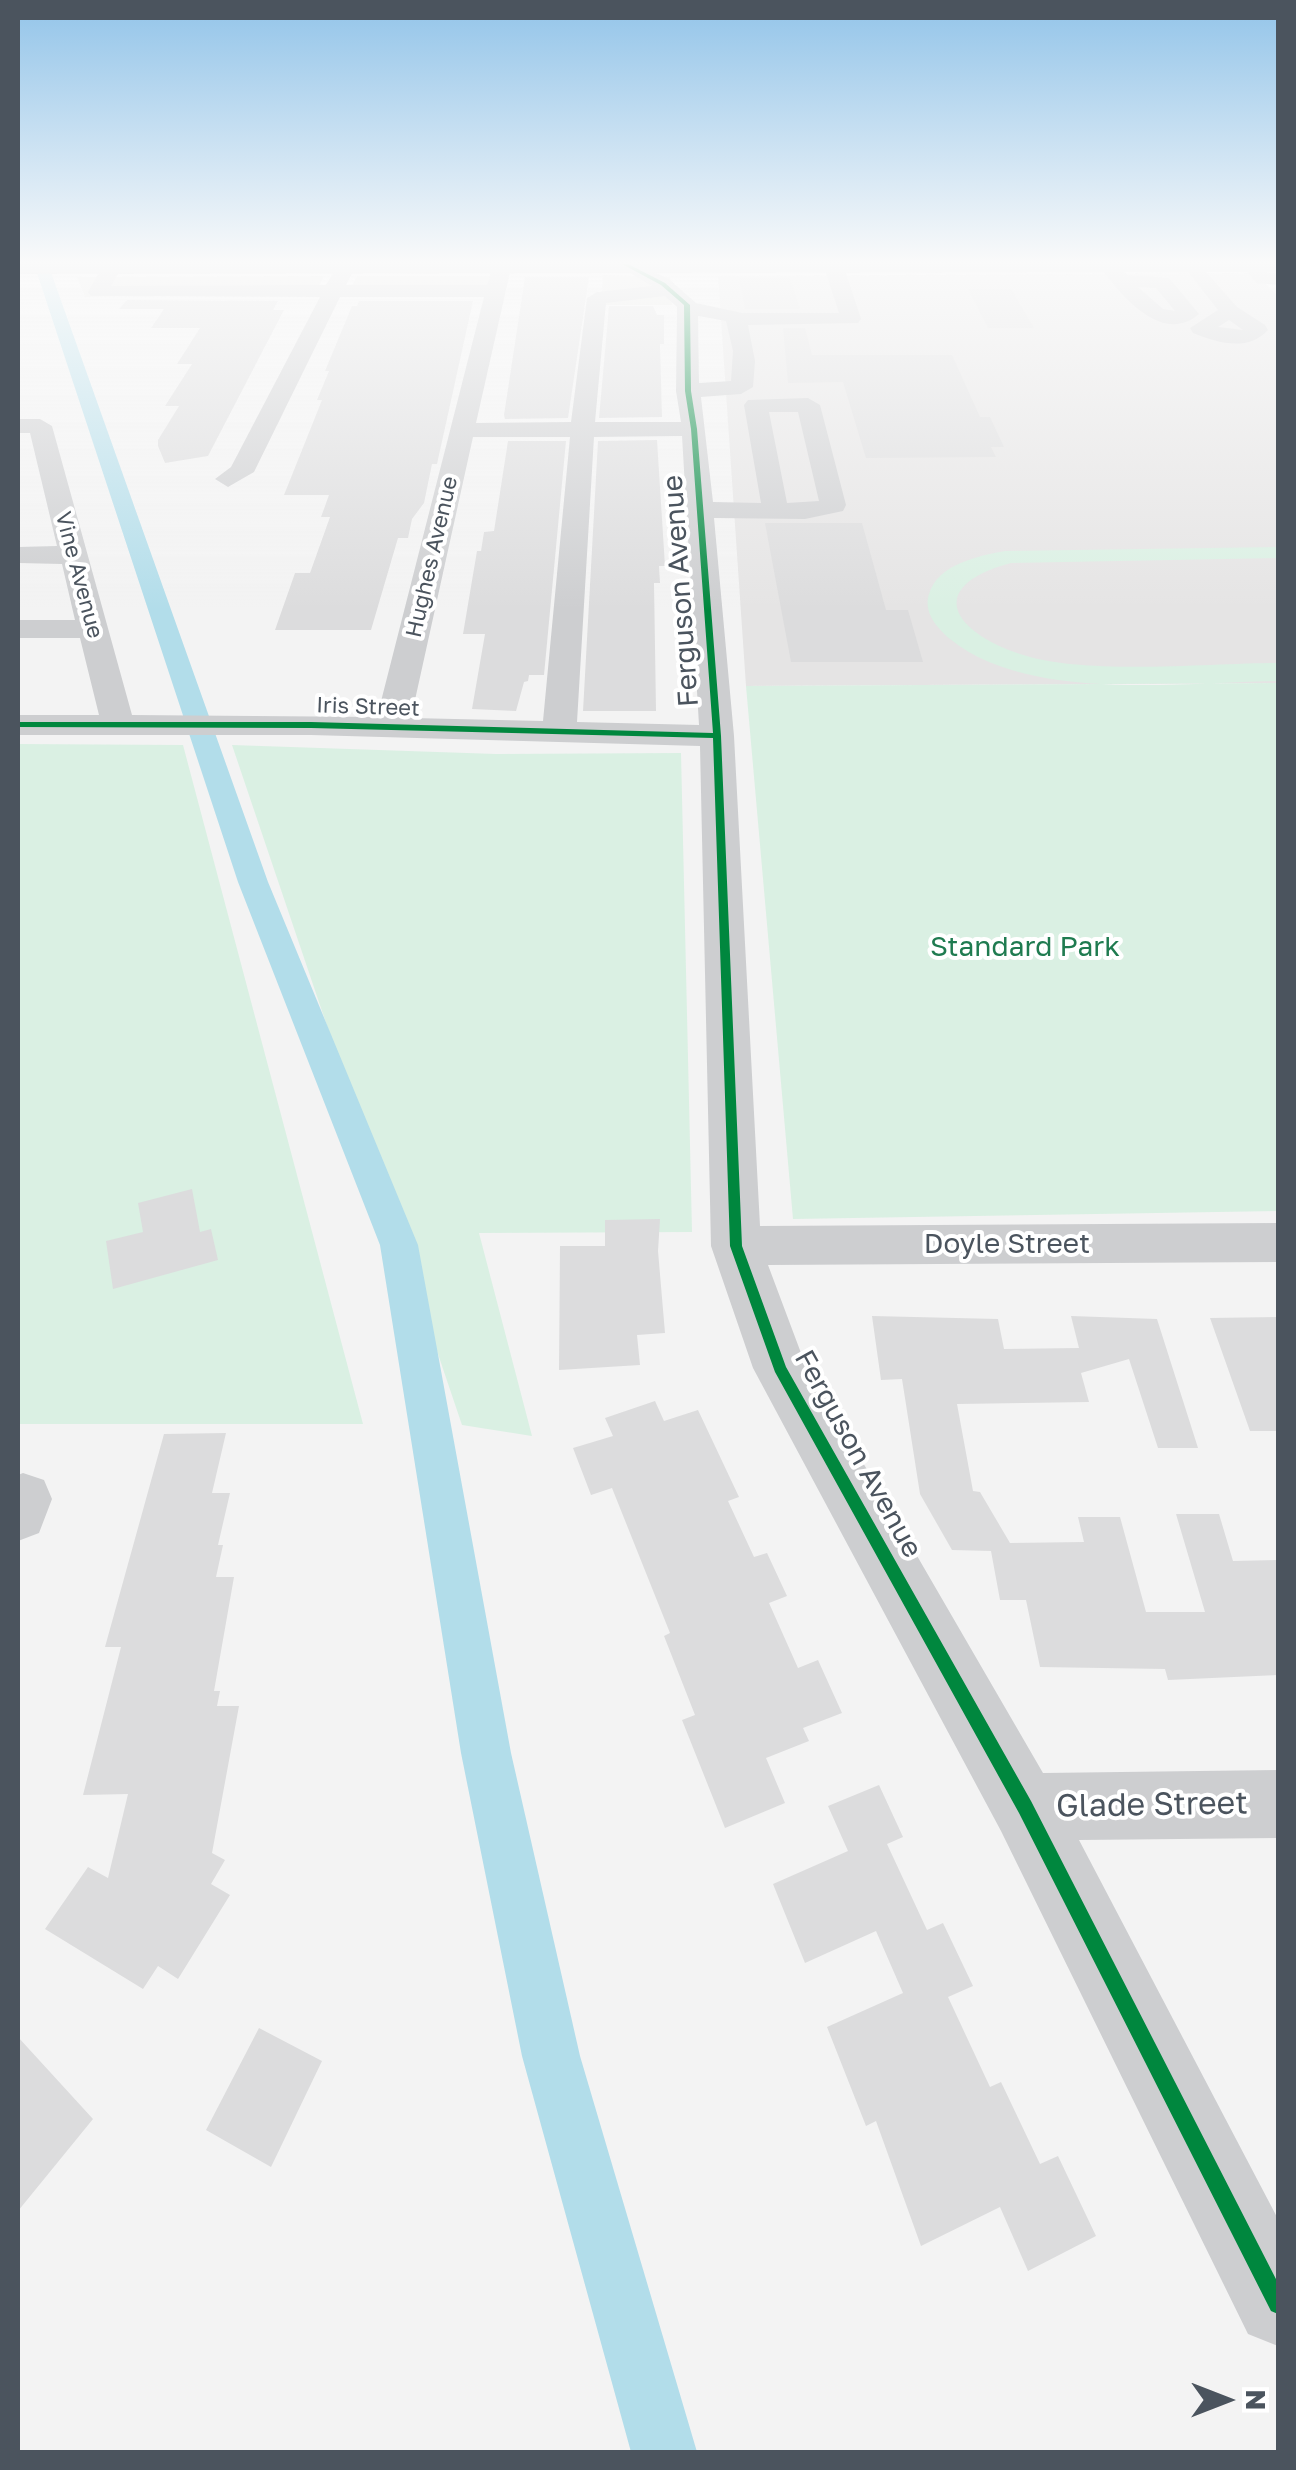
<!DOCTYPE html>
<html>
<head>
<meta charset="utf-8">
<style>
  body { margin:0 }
  #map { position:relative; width:1296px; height:2470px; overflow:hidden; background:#f3f3f3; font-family:"Golos Text",sans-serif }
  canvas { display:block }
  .frame { position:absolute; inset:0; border:20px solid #4b545e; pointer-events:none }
  .north { position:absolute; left:1176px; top:2350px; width:100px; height:100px; -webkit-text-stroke:8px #fff; paint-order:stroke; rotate:90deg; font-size:28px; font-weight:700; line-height:40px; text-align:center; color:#4b545e }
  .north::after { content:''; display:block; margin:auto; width:35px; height:45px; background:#4b545e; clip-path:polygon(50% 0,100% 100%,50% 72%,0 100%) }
</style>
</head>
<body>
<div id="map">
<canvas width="1296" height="2470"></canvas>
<div class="frame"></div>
<div class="north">N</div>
</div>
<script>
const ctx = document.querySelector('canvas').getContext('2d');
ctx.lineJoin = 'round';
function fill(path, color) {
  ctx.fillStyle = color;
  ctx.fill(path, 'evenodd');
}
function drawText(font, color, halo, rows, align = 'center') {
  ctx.font = font + ' "Golos Text",sans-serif';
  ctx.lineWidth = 8;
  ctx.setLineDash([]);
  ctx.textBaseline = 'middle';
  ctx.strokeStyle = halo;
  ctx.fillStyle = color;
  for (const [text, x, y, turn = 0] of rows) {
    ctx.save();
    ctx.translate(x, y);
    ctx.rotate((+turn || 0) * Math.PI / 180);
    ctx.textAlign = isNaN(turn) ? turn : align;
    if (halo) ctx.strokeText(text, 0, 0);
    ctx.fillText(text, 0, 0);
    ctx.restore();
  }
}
fill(new Path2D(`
  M603,275L670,277L672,305H601Z
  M324,276L316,292L85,297L77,277Z
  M357,276H491L487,291L349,292Z`), '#e6e6e1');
fill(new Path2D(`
  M1255,273L1278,296V683L746,686L718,276Z`), '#e5e4e4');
fill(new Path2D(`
  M1278,547V558L1011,563C925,586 951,631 1020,654C1086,676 1206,663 1278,663V681C1182,682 1029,703 950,639C937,628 923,612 929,594C938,564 978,556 1005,551Z
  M1278,683V1211L793,1219L746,686Z
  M18,744L183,745L363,1424H18Z
  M232,745L496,754L681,753L692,1232L479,1233L532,1436L462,1425Z`), '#daf0e3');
fill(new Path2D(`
  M34,264H48L268,882L418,1245L511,1753L580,2056L697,2452H631L522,2056L461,1753L380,1245L238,882Z`), '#b2ddea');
fill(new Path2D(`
  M525,277H589L568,418L505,419L504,415Z
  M739,278H790L800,309H745Z
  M968,289H1011L1034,328H988Z
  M127,300L278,301L273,310H284L208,456L165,463L158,446V440L179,406H165L192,364H177L200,328H151L164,309H119Z
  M359,301H473L437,464H432L424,503L412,519L408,538H398L371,630H275L295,573H310L330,517H321L329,495H284L322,400H317L329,371H325L352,306H357Z
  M609,306H653L657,315H664V344H660L662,417L599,418Z
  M783,328H805L812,355H952L980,417H990L1004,447H991L996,457L866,458L843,382L788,383Z
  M657,440L665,566H659L660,583H654L656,711H583L598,441Z
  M508,441H566L544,675H529L528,681L524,682L516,711L472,709L485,634H463L477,551H481L484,532L494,531Z
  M765,523H862L886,610H908L923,662H791Z
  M192,1189L200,1232L211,1229L218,1260L113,1289L106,1241L143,1232L138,1203Z
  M660,1219L658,1251L665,1333L637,1335L640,1365L559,1370L560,1246H605V1220Z
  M872,1316L998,1319L1004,1349L1079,1348L1071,1316L1157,1319L1198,1448H1158L1129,1359L1081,1373L1089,1402L957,1404L973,1491L980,1492L1010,1543L1084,1542L1078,1517H1120L1146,1612H1205L1176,1514H1219L1233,1561L1278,1560V1675L1168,1680L1165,1669L1040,1667L1026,1600H1000L991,1551L952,1550L920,1494L902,1379L881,1380Z
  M1278,1317V1431H1250L1210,1318Z
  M655,1401L664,1421L698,1410L739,1497L728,1501L754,1557L767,1553L787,1596L769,1603L798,1668L818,1660L842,1713L803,1728L809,1741L766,1758L785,1803L725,1828L682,1720L695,1715L664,1636L670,1633L612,1488L591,1495L573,1448L613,1436L605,1418Z
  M226,1433L212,1493H230L218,1545H223L216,1577H234L214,1691H220L217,1706H239L212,1853L225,1860L211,1884L230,1895L178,1979L158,1966L143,1989L45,1929L88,1867L108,1878L128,1794L83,1795L121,1647H105L164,1434Z
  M879,1785L903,1837L887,1844L927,1930L943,1923L973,1986L948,1997L990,2087L1001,2082L1040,2164L1058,2156L1096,2236L1028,2271L1000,2207L921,2246L876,2121L866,2126L827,2027L903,1993L876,1931L805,1963L773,1884L848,1851L828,1806Z
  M259,2028L322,2061L271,2167L206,2130Z
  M18,2037L93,2119L18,2211Z`), '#dcdcdd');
fill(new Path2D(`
  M104,264H118L121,268L111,286L326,285L338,264H352L355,268L346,285H487L494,264H508L511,268L476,423L571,422L587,298L597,292L652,286L615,264H639L670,280L696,303L742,313H839L824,267H844L861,319L858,323L748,325L755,361L753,387L741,394L701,397L713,502L761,503L744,405L748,400L808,398L820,405L846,505L843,511L805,519L714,518L734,736L760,1226L1278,1223V1262L768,1265L804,1361L1043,1773L1278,1770V1838L1079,1840L1278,2219V2346L1248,2334L1001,1831L753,1368L711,1246L700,746L311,735H18V715H99L80,638H18V620H75L62,564L18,563V547L57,546L30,433H18V419H40L52,426L132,715L377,717L484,297H340L254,472L228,487L215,479L231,467L320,297L91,296L88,292ZM665,296L677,307L676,391L681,422H595L606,303ZM698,316L726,321L733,351L731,381L699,383ZM769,412H798L819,501L787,503ZM682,436L699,725L577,722L594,437ZM473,437H570L543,721L411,718Z
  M1102,264H1118L1127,275L1169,278L1199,314C1162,346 1121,295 1100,267ZM1138,287L1156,288L1175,311L1163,309Z
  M1182,264H1199L1237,307L1265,325L1268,330C1248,352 1218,343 1193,333L1190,328L1218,310ZM1229,320L1243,330L1218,327Z
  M1242,264H1259L1268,273H1278V285L1256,283Z
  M23,1473L44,1480L52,1499L39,1533L18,1541V1475Z`), '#cdced0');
fill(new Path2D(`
  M18,264H1278V272L18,274Z`), '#c9cccf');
fill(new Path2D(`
  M622,264H628L665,283L690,305L691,391L697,429L721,736L742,1246L786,1367L1031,1801L1278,2283V2314L1271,2311L1019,1813L775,1372L730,1246L713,738L311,728L18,727V722H311L713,733L691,429L685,391L684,305L661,285Z`), '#00873e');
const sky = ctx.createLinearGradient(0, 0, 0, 610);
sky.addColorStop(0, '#92c4e9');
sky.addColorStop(0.43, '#fafafa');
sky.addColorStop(1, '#fafafa00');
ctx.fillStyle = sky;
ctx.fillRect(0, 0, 1296, 610);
drawText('22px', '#4b545e', '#fff', [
  ["Hughes Avenue",432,557,-77],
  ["Vine Avenue",79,575,75],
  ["Iris Street",368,707,2]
]);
drawText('28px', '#4b545e', '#fff', [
  ["Ferguson Avenue",681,591,-94],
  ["Doyle Street",1007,1244],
  ["Ferguson Avenue",858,1454,61]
]);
drawText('28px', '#1f7b50', '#fff', [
  ["Standard Park",1025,947]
]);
drawText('32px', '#4b545e', '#fff', [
  ["Glade Street",1152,1805,-1]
]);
</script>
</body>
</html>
